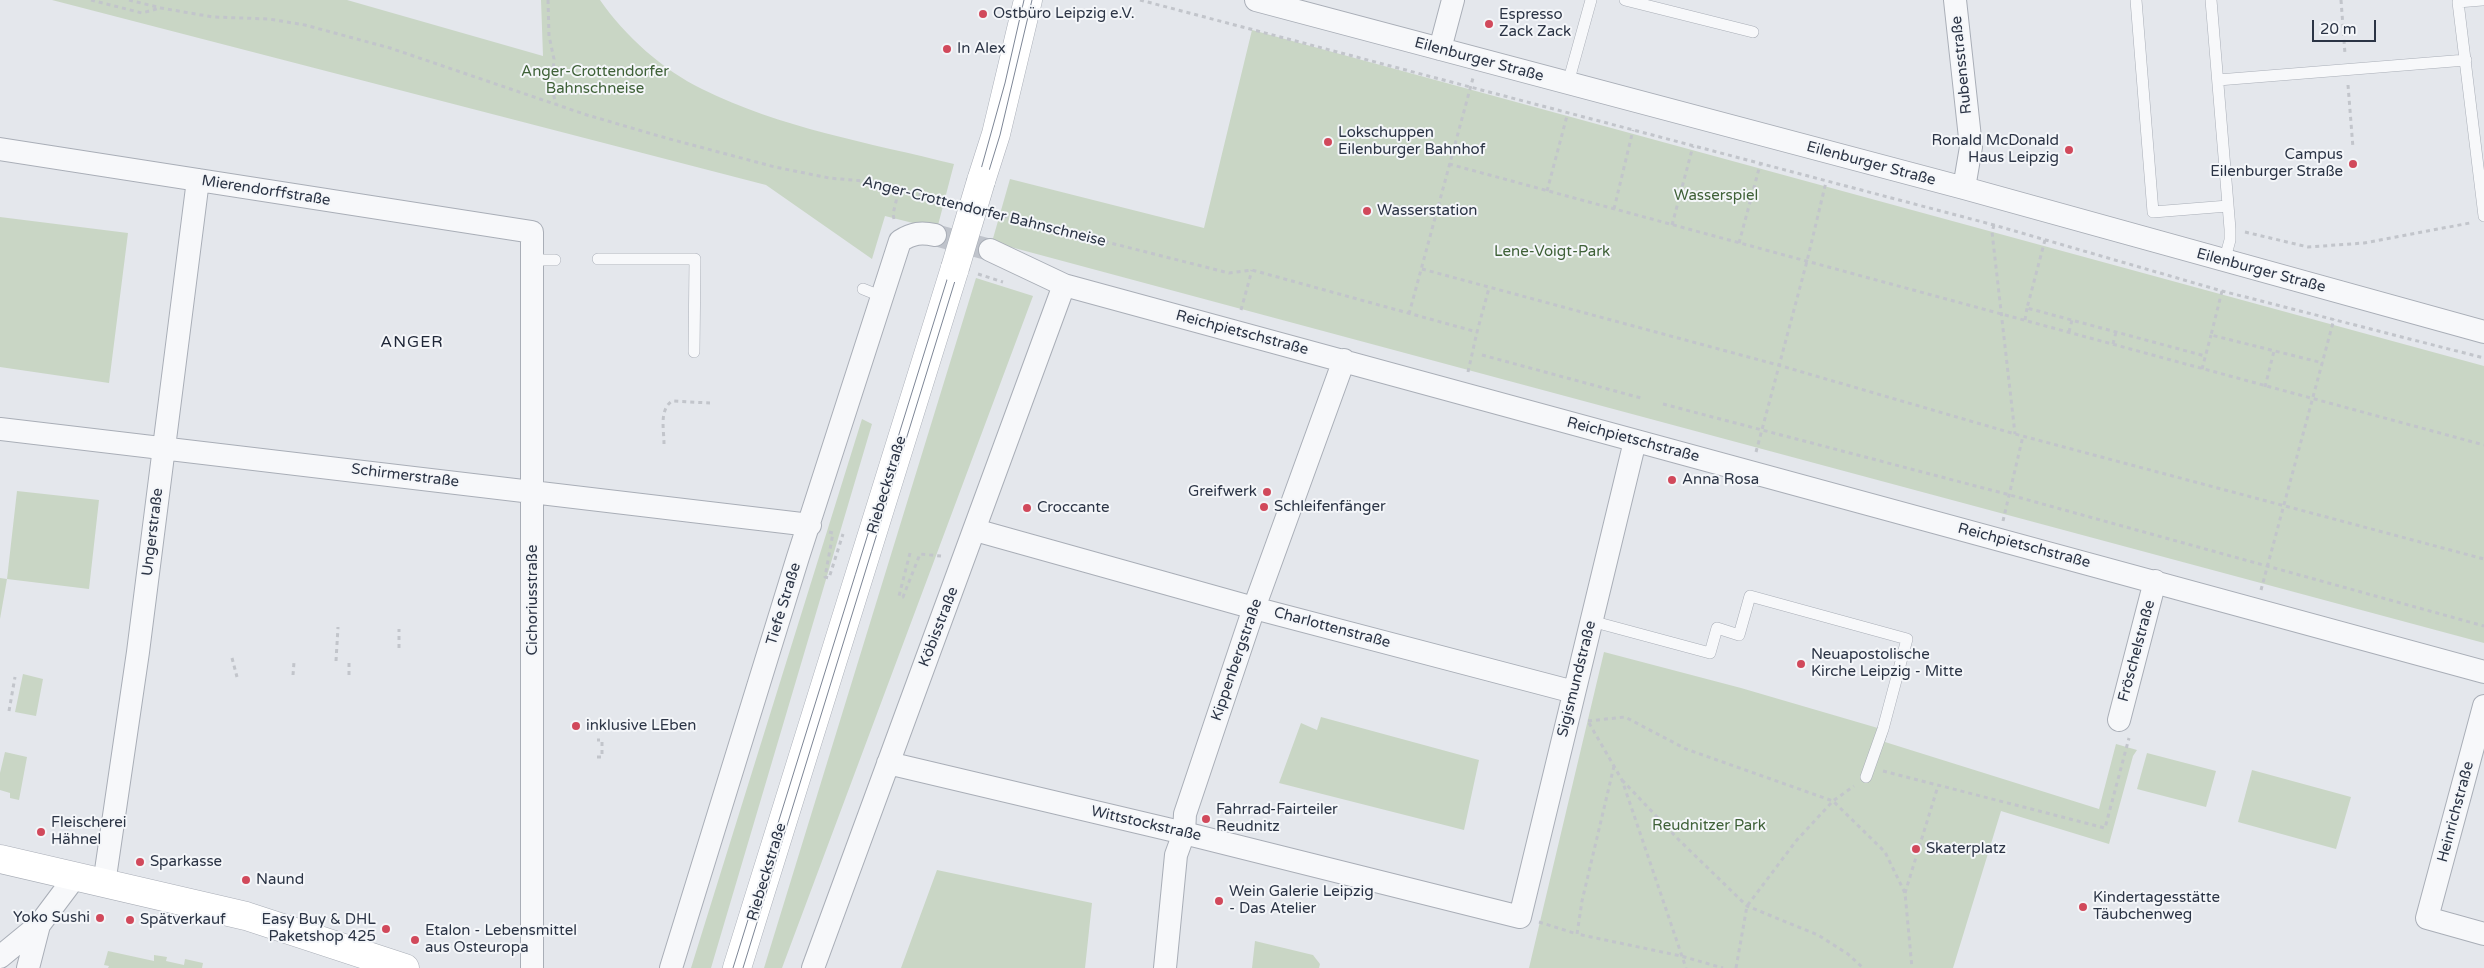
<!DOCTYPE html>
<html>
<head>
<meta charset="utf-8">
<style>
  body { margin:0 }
  #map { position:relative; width:2484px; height:968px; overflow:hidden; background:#e4e7ec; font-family:"Varela Round",sans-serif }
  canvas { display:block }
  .scale { position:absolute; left:2312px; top:20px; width:64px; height:22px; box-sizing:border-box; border:2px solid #2b3445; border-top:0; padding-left:6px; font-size:15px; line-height:18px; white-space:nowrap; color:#2b3445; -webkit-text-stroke:4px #f4f6f9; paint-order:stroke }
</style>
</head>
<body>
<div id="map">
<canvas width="2484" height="968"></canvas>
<div class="scale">20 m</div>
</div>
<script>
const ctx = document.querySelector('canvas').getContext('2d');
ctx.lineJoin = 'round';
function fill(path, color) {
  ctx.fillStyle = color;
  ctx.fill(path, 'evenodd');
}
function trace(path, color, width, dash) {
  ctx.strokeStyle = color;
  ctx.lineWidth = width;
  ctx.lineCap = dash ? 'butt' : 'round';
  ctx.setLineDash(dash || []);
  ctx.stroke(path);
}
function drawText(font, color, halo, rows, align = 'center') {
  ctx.font = font + ' "Varela Round",sans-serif';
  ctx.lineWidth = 4;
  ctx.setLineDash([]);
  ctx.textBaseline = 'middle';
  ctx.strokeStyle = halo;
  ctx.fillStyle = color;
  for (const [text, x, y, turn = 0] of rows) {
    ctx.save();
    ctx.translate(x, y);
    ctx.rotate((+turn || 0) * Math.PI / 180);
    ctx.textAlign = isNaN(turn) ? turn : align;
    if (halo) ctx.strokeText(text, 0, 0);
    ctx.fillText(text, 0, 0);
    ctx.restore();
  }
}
fill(new Path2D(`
  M52,0H347L543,56L541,0H600C625,36 663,70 702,89C780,128 870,143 954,164L937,229L885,216L872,259L766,185Z
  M1252,30L2484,366V643L992,242L1010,179L1204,228Z
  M0,217L128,233L109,383L0,367Z
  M976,278L1033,296L782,968H764Z
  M862,419L872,424L711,968H691Z
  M17,491L99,500L89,589L7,579L0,619V578L7,579Z
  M1604,652L1741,688L1888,731L1885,742L2099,809L2116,744L2137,750L2133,756L2109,844L2001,811L1953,968H1529Z
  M23,674L43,679L36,716L15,712Z
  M1321,717L1479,760L1464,830L1279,783L1301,723L1317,730Z
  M5,752L27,757L19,800L10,798V793L0,790V773Z
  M2147,753L2216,771L2206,807L2137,789Z
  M2252,770L2351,797L2336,849L2238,822Z
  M937,870L1092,903L1085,968H901Z
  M1255,941L1313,955L1320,964L1319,968H1252Z
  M108,951L154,961V955L167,957L166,961L184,965L185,959L203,963L202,968H108L109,966L104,965Z`), '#c9d6c5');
trace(new Path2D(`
  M935,235L990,250`), '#bfc3cb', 22, [22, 11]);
const lane = new Path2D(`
  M1625,0L1753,32
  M2136,0L2153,212L2228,206
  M2211,0L2230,229V240L2224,262
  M2482,0L2458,2L2484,216
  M2218,80L2466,60
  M1568,83L1591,0
  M598,259H695L694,352
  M532,260H555
  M863,289L883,297
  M1591,621L1710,653L1717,628L1739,635L1750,596L1907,639L1883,729L1866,777`);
const street = new Path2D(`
  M1256,0L1964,188L2484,332
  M1955,0L1971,147L1964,188
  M1440,49L1453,0
  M0,149L532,232V968
  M990,250L1064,285L2484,672
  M0,429L810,525
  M975,530L1254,608L1574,692
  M2484,706L2427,918L2484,934
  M2119,720L2155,581
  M888,763L1184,833L1520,917L1635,441
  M104,884L138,652L198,180
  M0,957L39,925L75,877
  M28,968L39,925
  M671,968L798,557L900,241C913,233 921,232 935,235
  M813,968L1064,285
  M1165,968L1176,855L1184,833L1185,814L1254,608L1344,360`);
const secondary = new Path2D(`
  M981,181L996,134L1028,0
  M0,859L246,916L405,968
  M737,968L955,268`);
trace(lane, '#a9aeb7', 12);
trace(street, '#a9aeb7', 24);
trace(secondary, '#a9aeb7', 29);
trace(new Path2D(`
  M91,0L142,13L160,8
  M129,0L161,8L213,17L269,19L305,25L390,48L587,115L666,138L775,167L829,178L875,182L949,202
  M548,0L549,36L554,59L552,89L556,104
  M1140,0L1994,225L2222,291L2484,358
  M2341,0L2345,54
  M2348,85L2353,148
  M1449,164L2484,445
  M1547,191L1568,112
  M1614,209L1633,130
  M996,214L1229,273L1252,270L1477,332L1489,288
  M894,219L893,214L899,189
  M1672,225L1693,146
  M1994,225L1992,232L2015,434
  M2245,232L2308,247L2364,243L2470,223
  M2045,240L2027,308L2205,356
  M1739,243L1760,165
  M1422,269L1778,365L2015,434L2484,559
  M978,274L1003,282
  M2222,291L2211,335L2323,363
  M1241,310L1252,270
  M1409,314L1473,78
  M2025,320L2027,308
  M2069,332L2072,320
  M2113,344L2116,332
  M1482,355L1641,398
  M2202,369L2211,335
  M1468,372L1477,332
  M2265,387L2274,351
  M1663,404L2010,495L2484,626
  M664,444C664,430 659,410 672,401L710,403
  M1756,452L1807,261L1826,182
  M2003,521L2023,436
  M829,532L833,533L825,577L829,578L843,534
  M910,553L899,596L903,597L920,554L941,556
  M2261,590L2334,319
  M399,648V629
  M232,658L237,677
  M336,661L338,627
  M293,675L294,662
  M349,675V661
  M9,711L15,677
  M1588,721L1625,717L1686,749L1833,801L1885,852L1905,893L1912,968
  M1589,723L1622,780L1686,968
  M597,757H602V740H597
  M1614,766L1582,901L1577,934L1681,956L1723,968
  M1883,771L2105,828L2129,738
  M1622,780L1679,840L1747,906L1818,935L1848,954L1863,968
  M1905,893L1938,786
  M1539,922L1577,934
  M1736,968L1747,906L1796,841L1833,801L1854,786`), '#c2c5cb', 3, [4, 4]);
trace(lane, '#f7f8fa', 11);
trace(street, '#f7f8fa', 22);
trace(secondary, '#fff', 28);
trace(new Path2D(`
  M733,968L978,180L1005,83L1024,0
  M743,968L1000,135L1032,0`), '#7d8696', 1);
const secondaryBridge = new Path2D(`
  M955,268L981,181`);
trace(secondaryBridge, '#a9aeb7', 29, []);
trace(secondaryBridge, '#fff', 28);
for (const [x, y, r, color] of [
  [983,14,5,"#d1495b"],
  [1489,24,5,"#d1495b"],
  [947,49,5,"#d1495b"],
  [1328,142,5,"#d1495b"],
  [2069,150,5,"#d1495b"],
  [2353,164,5,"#d1495b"],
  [1367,211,5,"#d1495b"],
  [1672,480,5,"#d1495b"],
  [1267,492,5,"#d1495b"],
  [1264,507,5,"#d1495b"],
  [1027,508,5,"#d1495b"],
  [1801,664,5,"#d1495b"],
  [576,726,5,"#d1495b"],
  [1206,819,5,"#d1495b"],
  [41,832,5,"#d1495b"],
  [1916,849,5,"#d1495b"],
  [140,862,5,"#d1495b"],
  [246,880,5,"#d1495b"],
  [1219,901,5,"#d1495b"],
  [2083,907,5,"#d1495b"],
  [100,918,5,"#d1495b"],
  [130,920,5,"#d1495b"],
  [386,929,5,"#d1495b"],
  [415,940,5,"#d1495b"]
]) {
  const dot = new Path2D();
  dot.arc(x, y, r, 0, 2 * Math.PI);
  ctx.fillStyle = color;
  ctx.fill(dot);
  trace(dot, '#f4f6f9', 2);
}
drawText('15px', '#2b3445', '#f4f6f9', [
  ["Ostbüro Leipzig e.V.",993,14],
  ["Espresso",1499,15],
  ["Zack Zack",1499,32],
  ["In Alex",957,49],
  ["Lokschuppen",1338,133],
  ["Eilenburger Bahnhof",1338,150],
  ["Ronald McDonald",2059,141,"right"],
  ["Haus Leipzig",2059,158,"right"],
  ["Campus",2343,155,"right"],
  ["Eilenburger Straße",2343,172,"right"],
  ["Wasserstation",1377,211],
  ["Anna Rosa",1682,480],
  ["Greifwerk",1257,492,"right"],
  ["Schleifenfänger",1274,507],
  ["Croccante",1037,508],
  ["Neuapostolische",1811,655],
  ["Kirche Leipzig - Mitte",1811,672],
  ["inklusive LEben",586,726],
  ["Fahrrad-Fairteiler",1216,810],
  ["Reudnitz",1216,827],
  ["Fleischerei",51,823],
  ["Hähnel",51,840],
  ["Skaterplatz",1926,849],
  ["Sparkasse",150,862],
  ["Naund",256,880],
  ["Wein Galerie Leipzig",1229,892],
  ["- Das Atelier",1229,909],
  ["Kindertagesstätte",2093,898],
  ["Täubchenweg",2093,915],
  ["Yoko Sushi",90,918,"right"],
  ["Spätverkauf",140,920],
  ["Easy Buy & DHL",376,920,"right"],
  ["Paketshop 425",376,937,"right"],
  ["Etalon - Lebensmittel",425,931],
  ["aus Osteuropa",425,948]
], 'left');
drawText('15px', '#2b3445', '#f4f6f9', [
  ["Eilenburger Straße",1479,60,15],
  ["Rubensstraße",1962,65,-96],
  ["Eilenburger Straße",1871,164,15],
  ["Mierendorffstraße",266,191,9],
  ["Anger-Crottendorfer Bahnschneise",984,212,14],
  ["Eilenburger Straße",2261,271,15],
  ["Reichpietschstraße",1242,333,15],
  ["Reichpietschstraße",1633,440,15],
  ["Schirmerstraße",405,476,7],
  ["Riebeckstraße",887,485,-73],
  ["Ungerstraße",153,532,-83],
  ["Reichpietschstraße",2024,546,15],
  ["Cichoriusstraße",533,600,-90],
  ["Tiefe Straße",784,604,-73],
  ["Köbisstraße",939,627,-69],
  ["Charlottenstraße",1332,628,15],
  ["Fröschelstraße",2137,651,-75],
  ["Kippenbergstraße",1237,660,-71],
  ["Sigismundstraße",1577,679,-76],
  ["Heinrichstraße",2456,812,-75],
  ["Wittstockstraße",1146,824,13],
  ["Riebeckstraße",767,872,-73]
]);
drawText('15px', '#3f6138', '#f4f6f9', [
  ["Anger-Crottendorfer",595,72],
  ["Bahnschneise",595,89],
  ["Wasserspiel",1716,196],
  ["Lene-Voigt-Park",1552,252],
  ["Reudnitzer Park",1709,826]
]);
ctx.letterSpacing = '1px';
drawText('16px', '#1d2536', '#f4f6f9', [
  ["ANGER",412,343]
]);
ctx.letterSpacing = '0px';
</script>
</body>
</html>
